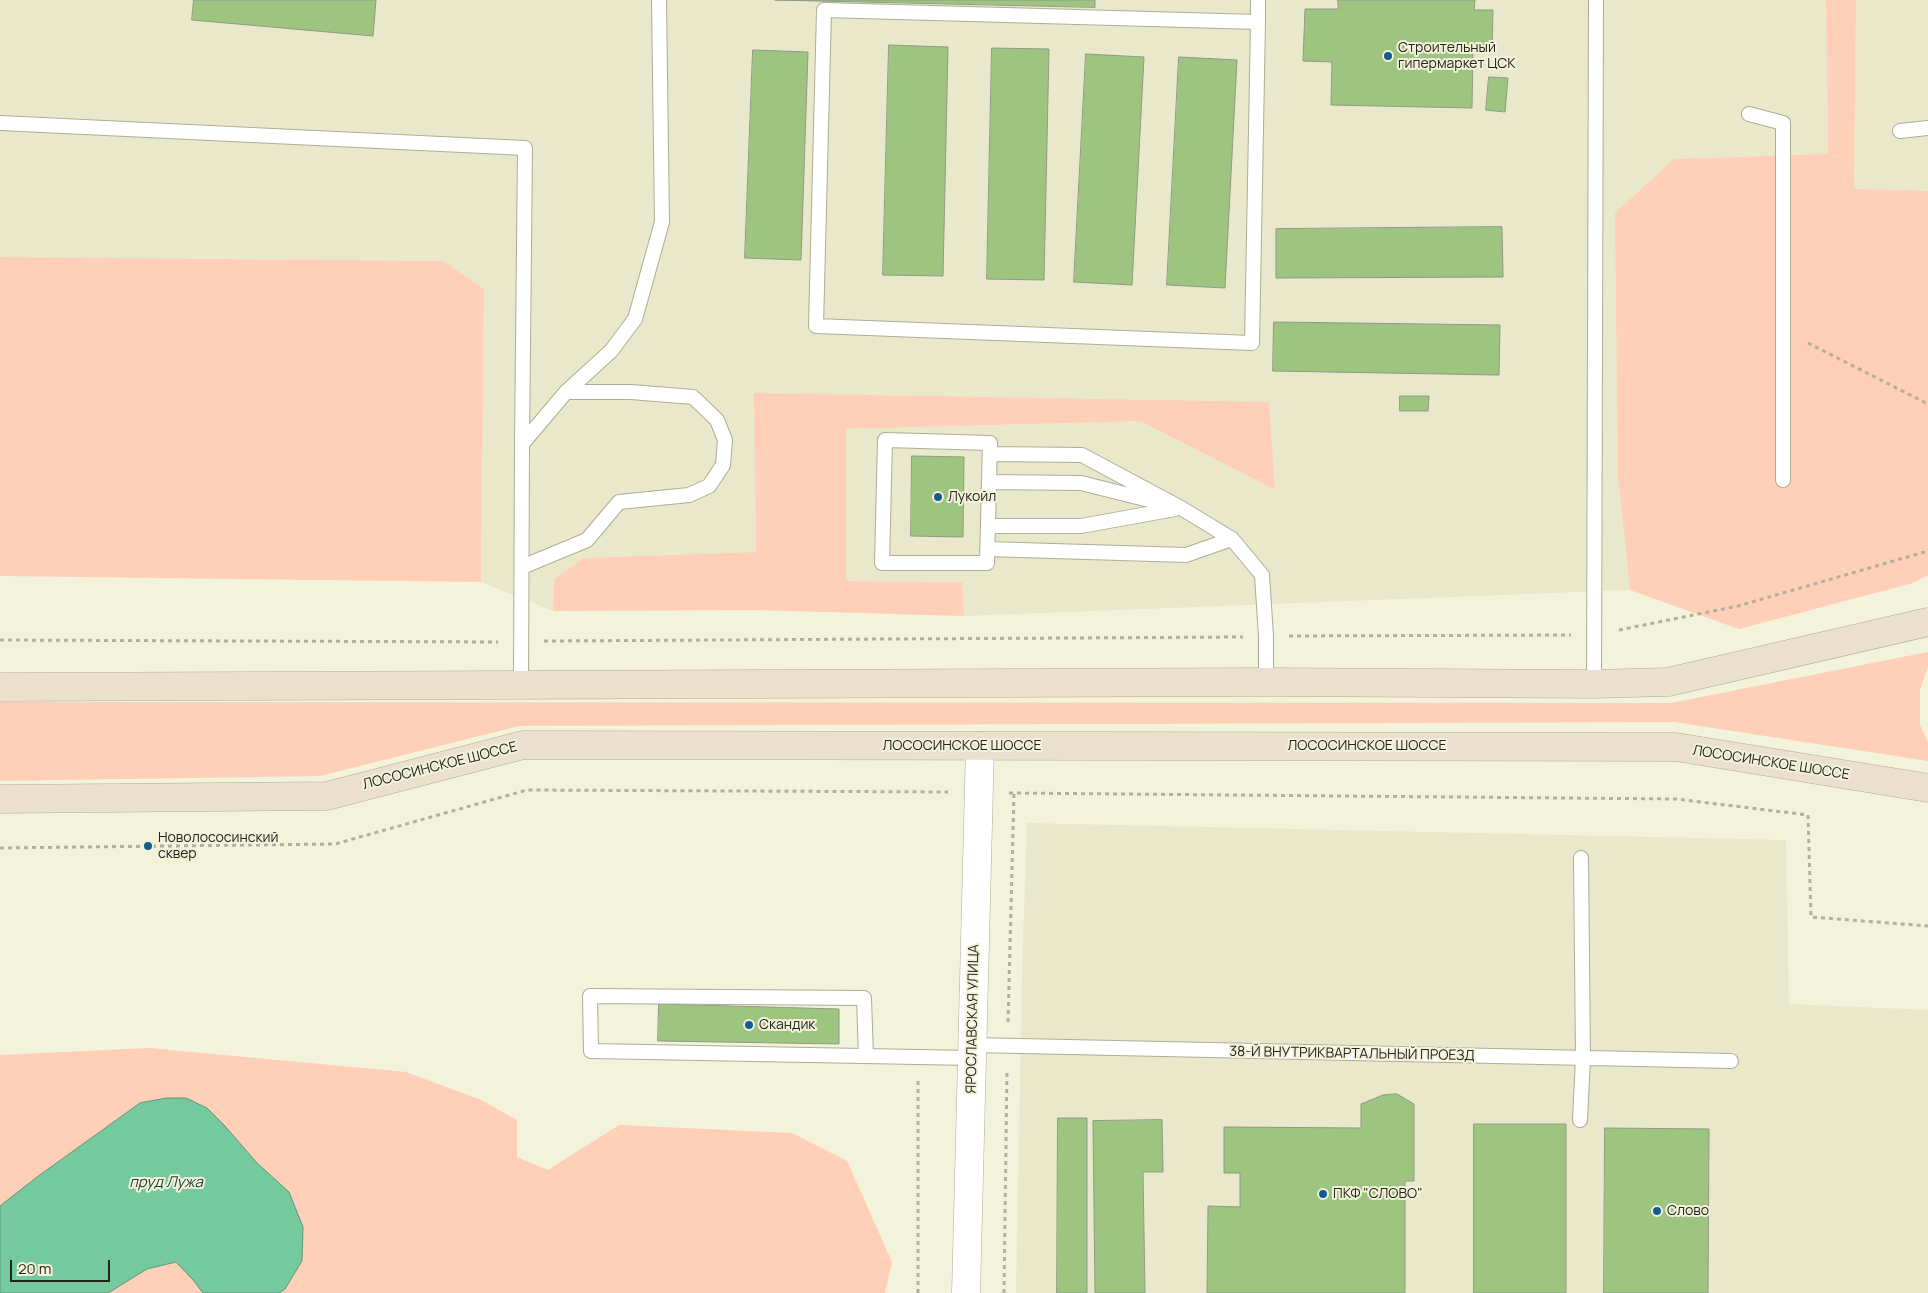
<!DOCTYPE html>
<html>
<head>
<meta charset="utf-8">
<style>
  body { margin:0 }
  #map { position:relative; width:1928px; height:1293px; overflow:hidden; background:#f3f2db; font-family:Manrope,sans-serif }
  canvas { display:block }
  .scale { position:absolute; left:10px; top:1260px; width:100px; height:22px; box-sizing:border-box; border:2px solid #25241c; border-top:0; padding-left:6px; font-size:15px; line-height:18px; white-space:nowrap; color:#25241c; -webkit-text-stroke:4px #f3f2db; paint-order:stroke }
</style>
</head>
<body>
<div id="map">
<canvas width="1928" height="1293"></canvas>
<div class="scale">20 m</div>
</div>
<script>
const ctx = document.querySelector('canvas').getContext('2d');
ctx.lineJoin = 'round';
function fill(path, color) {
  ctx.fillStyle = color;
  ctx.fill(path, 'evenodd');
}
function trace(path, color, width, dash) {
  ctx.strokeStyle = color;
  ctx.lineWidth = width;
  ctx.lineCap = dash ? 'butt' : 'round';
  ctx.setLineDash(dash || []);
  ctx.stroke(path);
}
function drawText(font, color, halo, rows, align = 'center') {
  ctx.font = font + ' Manrope,sans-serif';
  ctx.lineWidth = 4;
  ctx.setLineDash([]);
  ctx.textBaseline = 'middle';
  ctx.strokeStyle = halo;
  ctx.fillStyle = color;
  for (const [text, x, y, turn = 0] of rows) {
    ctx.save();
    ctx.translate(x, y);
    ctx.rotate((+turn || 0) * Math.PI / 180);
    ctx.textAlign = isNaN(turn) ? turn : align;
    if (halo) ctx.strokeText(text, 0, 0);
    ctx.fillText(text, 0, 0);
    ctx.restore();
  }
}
fill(new Path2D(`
  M0,0H1826L1828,154L1675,159L1618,477L1630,590L964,616L962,582L846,581L845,429L1140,421L1274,490L1269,403L755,393L756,552L584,558L554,579L553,611L481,582L484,289L444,261L0,257Z
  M1856,0H1928V191L1854,190Z
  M1027,823L1786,840L1789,1004L1928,1010V1293H1016L1022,974Z`), '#eae8ca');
fill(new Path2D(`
  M1826,0H1856L1854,189L1928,191V575L1913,583L1739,629L1630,590L1618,477L1615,213L1674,159L1828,154Z
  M0,257L444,261L484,289L481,582L0,576Z
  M754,393L1269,402L1275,490L1140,421L846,429V581L962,582L964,616L757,610L553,611L554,579L584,558L756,552Z
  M1928,652V667L1920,689V725L1928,742V761L1674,722L519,726L320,776L0,781V702L1671,703Z
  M149,1048L406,1072L481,1100L517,1120V1157L548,1170L619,1125L792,1133L847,1161L892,1262L885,1293H0V1055Z`), '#ffcfb7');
const water = new Path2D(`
  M167,1098H186L207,1108L224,1125L257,1163L289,1192L303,1227L302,1261L285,1289L279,1293H203L193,1280L176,1262L147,1269L108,1293H0V1206L37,1177L140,1103Z`);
fill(water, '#75c99f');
trace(water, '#5d9878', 1);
const building = new Path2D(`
  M194,0H376L373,36L192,20Z
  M775,0H1095V7Z
  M1338,0H1475L1474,10H1493L1492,50L1473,49L1472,108L1331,105L1332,62L1303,61L1305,9H1338Z
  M889,45L948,47L943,276L883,275Z
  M992,48L1049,49L1044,280L987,279Z
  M753,50L808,52L801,260L745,258Z
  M1086,54L1144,57L1132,285L1074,282Z
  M1179,57L1237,60L1225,288L1167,285Z
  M1489,77L1508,78L1505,112L1486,110Z
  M1502,227L1503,277L1276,278V229Z
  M1274,322L1500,325L1499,375L1273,371Z
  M1400,396H1429L1428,411H1400Z
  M912,456L964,457L963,537L911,536Z
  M659,1004L839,1009V1044L658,1041Z
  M1397,1094L1414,1104V1181H1405V1293H1207L1208,1206L1240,1207V1173H1224V1127L1361,1128V1104L1383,1095Z
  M1058,1118H1087V1293H1057Z
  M1162,1120L1163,1172H1143L1145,1293H1095L1093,1121Z
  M1474,1124H1566V1293H1474Z
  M1605,1128L1709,1129L1708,1293H1604Z`);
fill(building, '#9dc580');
trace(building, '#8f9a87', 1);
const lane = new Path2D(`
  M1258,22L824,10L816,326L1252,343L1258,22V0
  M1749,114L1783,123V480
  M0,123L525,148L522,444
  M1900,131L1928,128
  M885,440L990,443L987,563H882Z
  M990,454L1082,455L1181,508L1232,539L1262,575L1266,636V682
  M989,482L1081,483L1161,503
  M988,526H1081L1175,509
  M987,549L1186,555L1232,539
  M522,567L587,540L619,502L689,495L709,486L723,465L725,440L717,420L693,397L631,392H566
  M521,684L522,444L566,392L611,351L635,319L662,222L659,0
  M1594,684L1596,0
  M973,1045L1731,1061
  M866,1056L864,998L590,996L591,1051L972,1058
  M1580,1120L1583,1059L1581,858`);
const street = new Path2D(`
  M966,1293L980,746`);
const secondary = new Path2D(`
  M0,687L1266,682L1594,684L1668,682L1928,622
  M0,799L327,796L523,745L1676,747L1928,788`);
trace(lane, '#adac96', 16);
trace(street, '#adac96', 29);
trace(secondary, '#adac96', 29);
trace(new Path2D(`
  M1808,343L1928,404
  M1619,630L1738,606L1928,551
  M1289,636L1571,635
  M0,640L498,642
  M544,641L1243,637
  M1009,793L1676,799L1808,815L1811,917L1928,926
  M0,848L335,844L527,790L948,792
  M1008,1022L1014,793
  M918,1293V1080
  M1004,1293L1007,1069`), '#b1b09e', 3, [4, 4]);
trace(lane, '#fff', 14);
trace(street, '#fff', 28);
trace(secondary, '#ebdfce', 28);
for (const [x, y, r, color] of [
  [1388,56,5,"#145c90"],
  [938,497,5,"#145c90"],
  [148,846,5,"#145c90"],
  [749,1025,5,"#145c90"],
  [1323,1194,5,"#145c90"],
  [1657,1211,5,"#145c90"]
]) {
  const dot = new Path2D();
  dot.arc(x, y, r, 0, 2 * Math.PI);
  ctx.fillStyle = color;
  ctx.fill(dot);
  trace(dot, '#f3f2db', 2);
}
drawText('14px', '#25241c', '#f3f2db', [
  ["Строительный",1398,48],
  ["гипермаркет ЦСК",1398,64],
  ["Лукойл",948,497],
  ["Новолососинский",158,838],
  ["сквер",158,854],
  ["Скандик",759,1025],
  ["ПКФ \"СЛОВО\"",1333,1194],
  ["Слово",1667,1211]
], 'left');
drawText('14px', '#25241c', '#f3f2db', [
  ["ЛОСОСИНСКОЕ ШОССЕ",962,746],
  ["ЛОСОСИНСКОЕ ШОССЕ",1367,746],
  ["ЛОСОСИНСКОЕ ШОССЕ",1771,763,9],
  ["ЛОСОСИНСКОЕ ШОССЕ",440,766,-14],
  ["ЯРОСЛАВСКАЯ УЛИЦА",973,1019,-89],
  ["38-Й ВНУТРИКВАРТАЛЬНЫЙ ПРОЕЗД",1352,1054,1]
]);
drawText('italic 15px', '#183d2c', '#f3f2db', [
  ["пруд Лужа",166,1183]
]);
</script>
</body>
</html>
